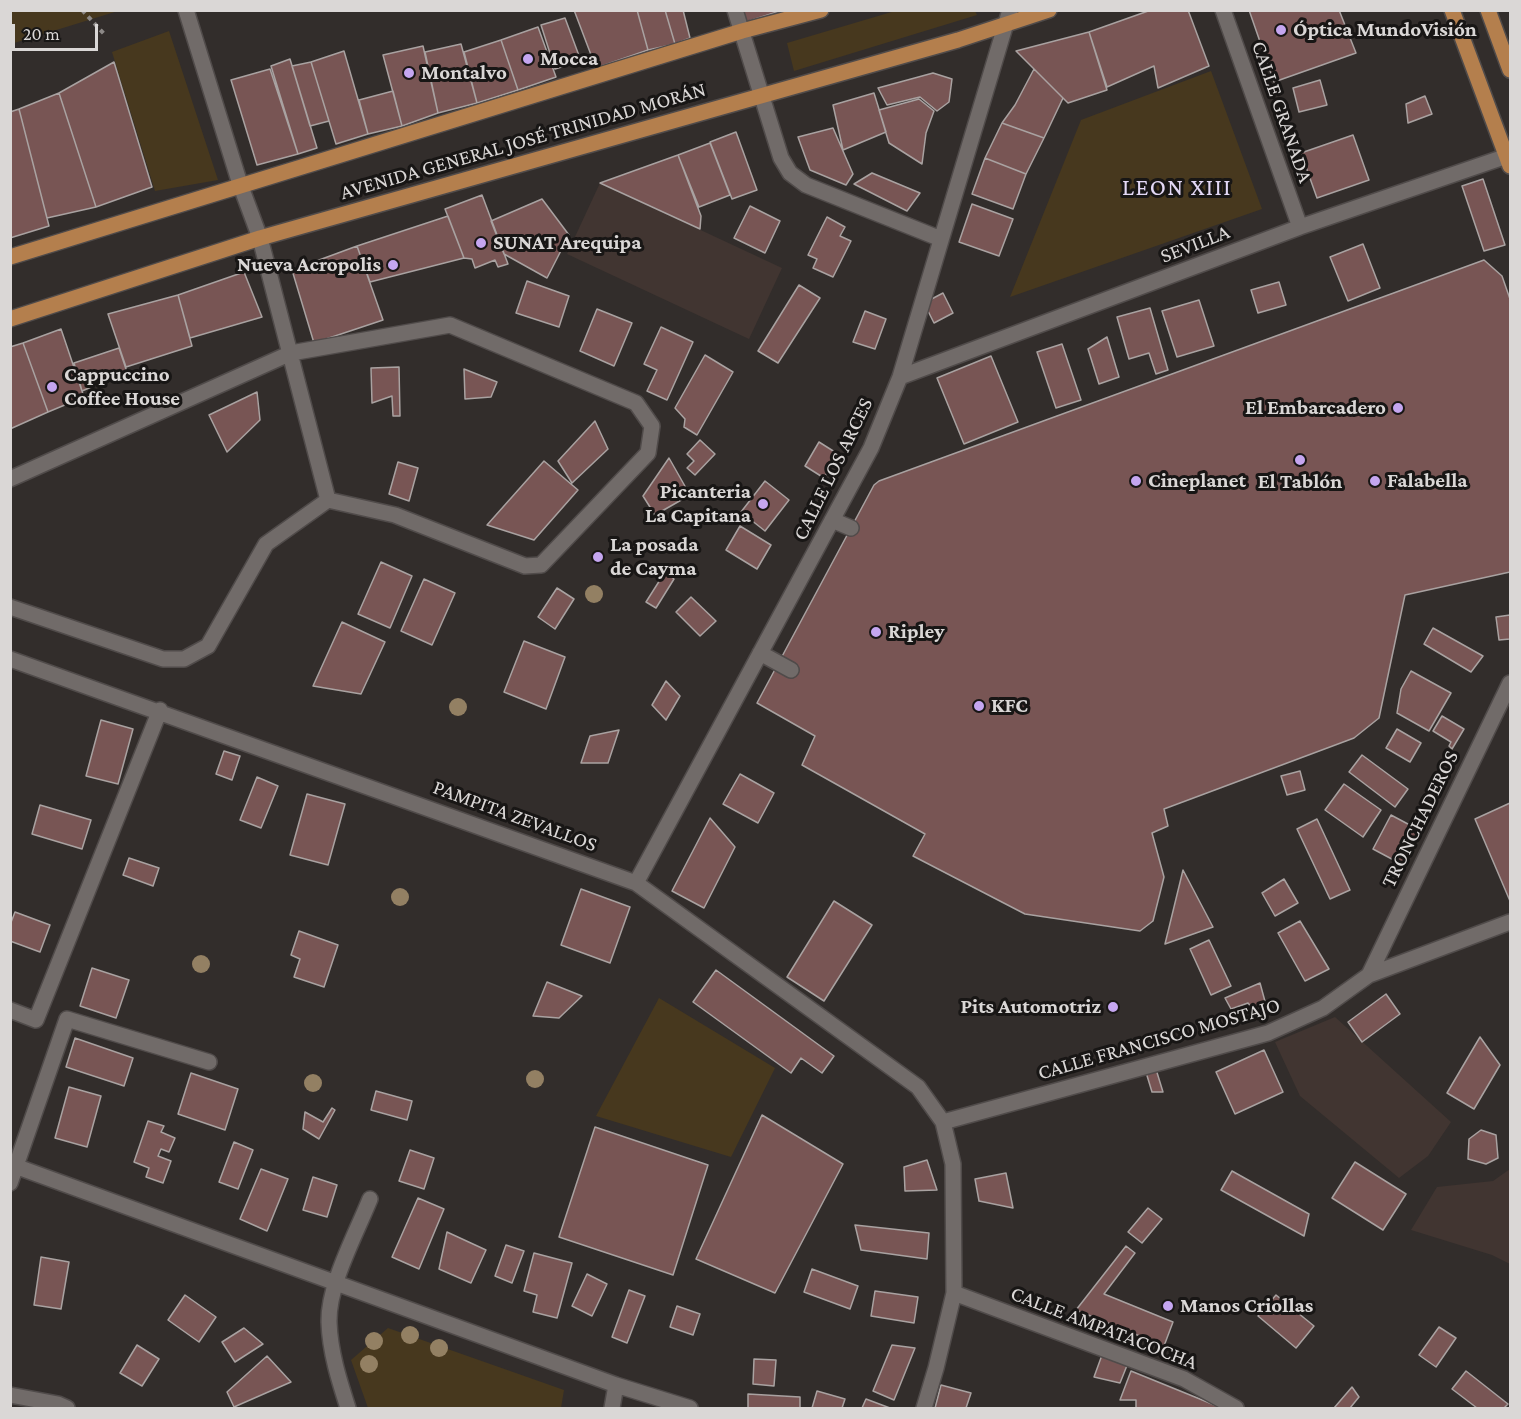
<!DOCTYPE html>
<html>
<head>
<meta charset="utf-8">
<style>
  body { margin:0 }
  #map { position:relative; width:1521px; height:1419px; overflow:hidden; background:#322d2b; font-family:"Crimson Pro",serif }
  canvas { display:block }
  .frame { position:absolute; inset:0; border:12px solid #dad7d6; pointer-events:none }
  .scale { position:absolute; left:12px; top:24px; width:86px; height:27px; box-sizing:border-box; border:3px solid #dad7d6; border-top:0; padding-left:8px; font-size:18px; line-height:21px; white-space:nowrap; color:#dad7d6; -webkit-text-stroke:4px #181615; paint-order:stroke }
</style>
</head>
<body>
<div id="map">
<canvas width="1521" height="1419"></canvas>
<div class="frame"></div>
<div class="scale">20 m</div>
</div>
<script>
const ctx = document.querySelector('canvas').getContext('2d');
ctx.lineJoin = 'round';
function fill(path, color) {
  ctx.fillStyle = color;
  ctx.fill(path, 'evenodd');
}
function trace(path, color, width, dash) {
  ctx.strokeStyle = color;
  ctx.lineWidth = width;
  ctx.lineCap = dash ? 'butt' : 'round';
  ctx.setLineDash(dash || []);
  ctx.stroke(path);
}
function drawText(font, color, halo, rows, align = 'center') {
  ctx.font = font + ' "Crimson Pro",serif';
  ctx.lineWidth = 6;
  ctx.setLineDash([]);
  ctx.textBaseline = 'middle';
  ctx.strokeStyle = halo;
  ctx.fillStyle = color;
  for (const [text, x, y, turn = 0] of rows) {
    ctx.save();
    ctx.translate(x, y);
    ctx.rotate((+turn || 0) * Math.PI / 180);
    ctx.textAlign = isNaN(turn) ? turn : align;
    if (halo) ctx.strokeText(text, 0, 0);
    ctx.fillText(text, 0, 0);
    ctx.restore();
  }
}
fill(new Path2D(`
  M600,183L782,268L749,339L567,254Z
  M1335,1017L1451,1122L1428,1156L1399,1178L1300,1096L1275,1042Z
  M1510,1169V1264L1492,1255L1411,1230L1437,1187L1493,1181Z`), '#413531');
fill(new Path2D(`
  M11,10H118V11L11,44Z
  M895,11H975L977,15L794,71L787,43Z
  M169,31L218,180L155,191L112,52Z
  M1211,71L1262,209L1010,297L1081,120Z
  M659,998L775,1068L731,1157L596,1116Z
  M388,1328L564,1390L561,1408H368L351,1360Z`), '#47381e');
const building = new Path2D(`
  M574,10H637L648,50L596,68Z
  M637,10H665L675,44L648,50Z
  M665,10H683L690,38L675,44Z
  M743,10H783L746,22Z
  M1151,10H1188L1209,66L1158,88L1154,66L1107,87L1089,32Z
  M1249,10H1339L1356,53L1274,82Z
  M565,18L581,61L555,69L541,25Z
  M538,27L556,77L518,90L501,40Z
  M1089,32L1107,90L1068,103L1016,51Z
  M501,40L518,90L477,103L464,52Z
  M461,44L477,103L438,113L425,52Z
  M423,46L438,113L402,126L383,55Z
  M344,51L368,134L336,144L311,62Z
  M290,59L317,148L298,154L271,66Z
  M114,62L152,187L96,207L59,93Z
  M311,62L329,121L310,126L292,66Z
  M270,69L298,154L257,165L231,80Z
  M1034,69L1063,98L1044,138L1002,123L1015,105Z
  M933,73L952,79L949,102L937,111L920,97L887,105L878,88Z
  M1320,80L1327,105L1299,112L1293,88Z
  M393,91L402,126L368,134L359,100Z
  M59,93L96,207L47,218L19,109Z
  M874,93L886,132L843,150L833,105Z
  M1425,96L1432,114L1408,123L1406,104Z
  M919,99L934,111L926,133L922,164L889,143L879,110Z
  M19,109L49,226L10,238V112Z
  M1002,123L1044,138L1026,174L985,158Z
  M833,128L853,174L846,185L810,170L798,137Z
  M736,132L757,190L732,199L710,142Z
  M1353,135L1369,180L1317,198L1301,153Z
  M710,143L730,195L699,207L678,155Z
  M678,155L701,216L700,229L600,183Z
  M985,158L1026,174L1013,209L972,194Z
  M872,173L920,193L907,211L854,184Z
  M1483,179L1505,245L1484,251L1462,186Z
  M482,195L508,264L498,267L495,260L475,268L472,259L464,258L445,209Z
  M542,199L569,235L547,278L504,254L491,221Z
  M972,204L1013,219L999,256L959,242Z
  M750,206L780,221L765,253L734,238Z
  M448,216L464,258L370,282L357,246Z
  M827,217L845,227L840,236L851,241L833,277L813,268L817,259L808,255Z
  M1363,244L1380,288L1348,301L1330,257Z
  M357,246L383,320L314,343L292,270Z
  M1484,260L1502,276L1510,299V572L1405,595L1379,718L1354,738L1164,809L1168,826L1152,833L1164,877L1153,921L1140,931L1025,914L913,856L925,834L802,765L815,736L757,703L874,485L879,481Z
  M244,272L262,317L190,338L178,295Z
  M527,281L569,296L559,327L516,313Z
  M1279,282L1286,305L1258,313L1251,290Z
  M799,285L820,298L778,363L758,351Z
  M943,293L953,313L934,323L924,303Z
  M178,295L192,346L126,367L108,314Z
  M1199,300L1214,346L1177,357L1162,311Z
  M1150,308L1168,370L1156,374L1149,353L1129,359L1117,317Z
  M597,309L632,323L614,366L580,351Z
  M865,311L886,319L875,349L853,342Z
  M661,327L693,342L667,400L647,391L657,370L644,364Z
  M61,329L84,397L48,412L23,343Z
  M1107,337L1119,377L1099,384L1088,349Z
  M23,343L48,412L10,429V347Z
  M1062,344L1081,400L1056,408L1037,352Z
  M119,348L127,372L82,391L74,363Z
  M705,355L733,372L697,435L684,427L685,419L675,408Z
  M991,356L1018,422L964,444L937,378Z
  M399,367L400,416H393L392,396L372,403L371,368Z
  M464,369L497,382L491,397L465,399Z
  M257,392L260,420L227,452L209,415Z
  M595,421L608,449L572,483L558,461Z
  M700,440L715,454L695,475L687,468L694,461L687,454Z
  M819,442L838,454L824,478L805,466Z
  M669,458L690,495L655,515L643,496Z
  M544,461L578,490L534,540L487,525Z
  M398,462L418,468L409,501L389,494Z
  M765,481L789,500L765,531L741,512Z
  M740,526L771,545L757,569L726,550Z
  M381,562L412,576L390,628L358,614Z
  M665,572L674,579L656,608L646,602Z
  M424,579L455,593L432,645L401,631Z
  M557,588L574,599L555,629L538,617Z
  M691,597L716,621L700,636L676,612Z
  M1510,615V639L1499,640L1496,617Z
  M342,622L385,642L361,694L313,686Z
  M1433,628L1483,656L1471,672L1424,644Z
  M524,641L565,657L546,709L504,692Z
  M1411,671L1451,693L1429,731L1397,713L1401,689Z
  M666,681L680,696L666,720L652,705Z
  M1442,716L1464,729L1452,749L1449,746L1451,742L1433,731Z
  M101,720L133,729L118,784L86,776Z
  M1397,729L1421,743L1410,762L1386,748Z
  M619,730L608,763H581L590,736Z
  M224,751L240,756L232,780L216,774Z
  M1362,755L1408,789L1395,807L1349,772Z
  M1300,771L1305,790L1287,795L1281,776Z
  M740,774L774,793L758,823L723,804Z
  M257,777L278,786L261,828L240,820Z
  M1344,784L1381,810L1363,837L1325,810Z
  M307,794L345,804L328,865L290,855Z
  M1510,803V901L1475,819Z
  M40,805L91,820L82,849L32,834Z
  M1391,815L1421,831L1403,865L1373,849Z
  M710,818L735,847L704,908L672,891Z
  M1317,819L1350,890L1330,899L1297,829Z
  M129,858L159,868L153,886L123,875Z
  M1183,870L1213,927L1165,944Z
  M1284,879L1298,903L1275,916L1262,893Z
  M581,889L630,907L610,963L561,945Z
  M834,901L872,925L824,1001L787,977Z
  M15,912L50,925L40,952L10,941V925Z
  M1300,921L1329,969L1305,981L1278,933Z
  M299,931L338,945L324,987L294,977L300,959L291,955Z
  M1209,940L1231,986L1211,995L1190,949Z
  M92,968L129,980L116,1018L80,1006Z
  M716,970L834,1056L822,1073L801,1058L791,1073L693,1002Z
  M547,982L582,996L559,1018L533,1016Z
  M1260,983L1266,1005L1254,1010L1248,1003L1231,1009L1225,998Z
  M1386,994L1400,1014L1362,1042L1348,1022Z
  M1480,1037L1500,1065L1474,1109L1447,1093Z
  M75,1038L133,1058L124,1086L66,1067Z
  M1264,1050L1283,1092L1235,1114L1216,1072Z
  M1155,1066L1163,1092H1152L1145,1069Z
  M191,1073L238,1089L225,1130L178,1114Z
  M69,1087L101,1096L87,1147L55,1138Z
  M376,1091L412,1101L407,1120L371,1110Z
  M332,1108L335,1110L319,1139L303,1129L305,1112L323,1122Z
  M762,1115L843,1164L775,1293L696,1259Z
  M148,1121L164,1126L161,1132L175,1138L169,1152L161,1149L158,1156L171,1161L163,1183L146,1177L149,1168L134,1162Z
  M595,1127L708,1165L673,1275L559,1237Z
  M1481,1130L1496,1135L1498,1158L1486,1164L1468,1159L1469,1139Z
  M234,1142L253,1150L238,1189L219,1182Z
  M410,1150L434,1158L424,1189L399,1181Z
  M927,1160L937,1190L905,1191L904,1167Z
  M1355,1162L1406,1194L1383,1230L1332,1198Z
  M261,1169L288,1179L267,1231L240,1219Z
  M1232,1171L1309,1214L1304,1236L1221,1190Z
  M1006,1173L1013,1208L979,1201L975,1179Z
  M313,1177L337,1185L327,1217L303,1210Z
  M418,1198L444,1209L419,1269L392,1257Z
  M1148,1208L1162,1219L1142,1243L1128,1232Z
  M855,1225L929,1233L927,1259L861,1250Z
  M447,1232L486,1250L471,1283L439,1269Z
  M506,1245L524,1251L512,1283L495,1276Z
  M1126,1246L1135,1253L1104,1294L1173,1322L1164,1346L1076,1310Z
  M534,1253L572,1263L557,1318L533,1312L537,1295L524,1291Z
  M41,1257L69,1262L61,1309L34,1305Z
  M812,1269L858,1286L850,1309L804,1292Z
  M587,1274L607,1284L592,1316L572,1306Z
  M629,1290L645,1296L627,1343L612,1337Z
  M875,1291L918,1297L914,1323L871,1316Z
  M185,1295L216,1317L199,1342L168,1320Z
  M1276,1295L1314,1326L1296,1348L1258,1316Z
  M677,1306L700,1314L693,1335L670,1327Z
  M1439,1327L1456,1338L1436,1367L1419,1355Z
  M244,1328L263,1344L235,1362L222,1342Z
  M137,1345L159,1359L142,1386L120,1373Z
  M892,1345L915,1348L894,1400L873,1391Z
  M1102,1355L1128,1363L1120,1383L1094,1377Z
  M267,1356L291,1382L234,1407L227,1392Z
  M754,1359L776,1360L774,1386L753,1384Z
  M1131,1371L1222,1408H1136V1400H1120Z
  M1466,1371L1508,1404L1504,1408H1477L1452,1389Z
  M941,1385L971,1393L966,1408H935Z
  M1352,1387L1359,1397L1350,1408H1334Z
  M817,1391L845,1399L842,1408H812Z
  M748,1394L800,1397V1408H748Z
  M866,1399L890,1408H862Z`);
fill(building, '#785554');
trace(building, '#a9a2a1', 1.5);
const minor = new Path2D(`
  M186,10L240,184L260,238L328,500
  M735,10L781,158L790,173L806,185L941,239
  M1223,10L1300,227
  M900,377L1300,227L1507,156
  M10,479L291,353L450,325L636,403L652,426L648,453L541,565L525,566L395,515L328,500L266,544L208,646L184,659H163L10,607
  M832,520L851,528
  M760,653L791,670
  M10,659L636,883L918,1087L943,1122L953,1164L954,1293L936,1368L924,1408
  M636,883L871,448L900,377L1010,10
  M1369,975L1510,683
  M10,1010L36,1020L160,710
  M943,1122L1268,1033L1323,1008L1369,975L1510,922
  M15,1166L616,1385L690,1408
  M10,1183L67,1019L209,1062
  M954,1293L1184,1379L1236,1408
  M10,1395L58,1404L67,1408
  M348,1408C339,1380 330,1352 329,1322C328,1285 356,1234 370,1199
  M612,1408L616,1385`);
const major = new Path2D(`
  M1452,10L1510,166
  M1488,10L1510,70
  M10,257L742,31L821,10
  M10,319L260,238L958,40L1049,10`);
trace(minor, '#504b4a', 18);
trace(major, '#504b4a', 18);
trace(new Path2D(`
  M82,10L106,36`), '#8d8987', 4, [4.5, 4.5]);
trace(minor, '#716b69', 15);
trace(major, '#b47f4d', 15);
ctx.fillStyle = '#938063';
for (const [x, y] of [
  [594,594],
  [458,707],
  [400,897],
  [201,964],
  [535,1079],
  [313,1083],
  [410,1335],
  [374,1341],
  [439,1348],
  [369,1364]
]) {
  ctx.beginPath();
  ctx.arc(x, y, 9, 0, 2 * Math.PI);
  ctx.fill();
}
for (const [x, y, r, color] of [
  [1281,30,6,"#c5a6f0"],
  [528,59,6,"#c5a6f0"],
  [409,73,6,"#c5a6f0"],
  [481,243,6,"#c5a6f0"],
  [393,265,6,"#c5a6f0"],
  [52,387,6,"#c5a6f0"],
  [1398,408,6,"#c5a6f0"],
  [1300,460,6,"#c5a6f0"],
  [1136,481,6,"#c5a6f0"],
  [1375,481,6,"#c5a6f0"],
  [763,504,6,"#c5a6f0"],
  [598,557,6,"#c5a6f0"],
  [876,632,6,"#c5a6f0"],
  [979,706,6,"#c5a6f0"],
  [1113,1007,6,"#c5a6f0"],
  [1168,1306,6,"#c5a6f0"]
]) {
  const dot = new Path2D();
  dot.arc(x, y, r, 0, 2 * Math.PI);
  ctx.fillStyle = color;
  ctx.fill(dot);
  trace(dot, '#181615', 2);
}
drawText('bold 21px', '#dad7d6', '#181615', [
  ["Óptica MundoVisión",1293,30],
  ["Mocca",540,59],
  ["Montalvo",421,73],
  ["SUNAT Arequipa",493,243],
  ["Nueva Acropolis",381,265,"right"],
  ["Cappuccino",64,375],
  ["Coffee House",64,399],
  ["El Embarcadero",1386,408,"right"],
  ["Cineplanet",1148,481],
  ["Falabella",1387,481],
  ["El Tablón",1300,482,"center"],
  ["Picanteria",751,492,"right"],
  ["La Capitana",751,516,"right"],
  ["La posada",610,545],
  ["de Cayma",610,569],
  ["Ripley",888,632],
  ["KFC",991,706],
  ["Pits Automotriz",1101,1007,"right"],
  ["Manos Criollas",1180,1306]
], 'left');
drawText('21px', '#dad7d6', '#181615', [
  ["CALLE GRANADA",1282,112,71],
  ["AVENIDA GENERAL JOSÉ TRINIDAD MORÁN",523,141,-16],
  ["SEVILLA",1195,244,-21],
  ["CALLE LOS ARCES",833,469,-64],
  ["PAMPITA ZEVALLOS",515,816,20],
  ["TRONCHADEROS",1420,819,-64],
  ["CALLE FRANCISCO MOSTAJO",1159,1039,-16],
  ["CALLE AMPATACOCHA",1104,1328,21]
]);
ctx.letterSpacing = '1.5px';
drawText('24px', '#e3d8f5', '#181615', [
  ["LEON XIII",1177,188]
]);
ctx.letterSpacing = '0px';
</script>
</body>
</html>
